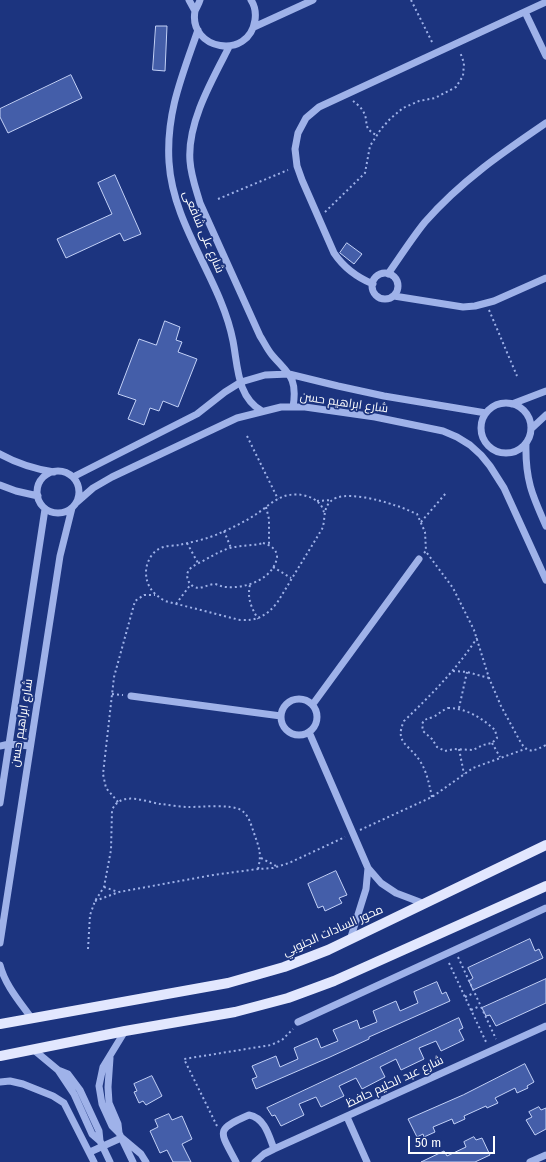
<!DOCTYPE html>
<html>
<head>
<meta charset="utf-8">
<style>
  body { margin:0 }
  #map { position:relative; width:546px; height:1162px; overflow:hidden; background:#1c347f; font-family:"Fira Sans",sans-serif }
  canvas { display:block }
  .scale { position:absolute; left:408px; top:1136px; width:87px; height:18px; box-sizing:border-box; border:2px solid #fff; border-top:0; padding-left:5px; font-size:12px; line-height:14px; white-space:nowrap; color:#fff; -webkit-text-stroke:3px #1c347f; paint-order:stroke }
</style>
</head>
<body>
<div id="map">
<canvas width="546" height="1162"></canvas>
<div class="scale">50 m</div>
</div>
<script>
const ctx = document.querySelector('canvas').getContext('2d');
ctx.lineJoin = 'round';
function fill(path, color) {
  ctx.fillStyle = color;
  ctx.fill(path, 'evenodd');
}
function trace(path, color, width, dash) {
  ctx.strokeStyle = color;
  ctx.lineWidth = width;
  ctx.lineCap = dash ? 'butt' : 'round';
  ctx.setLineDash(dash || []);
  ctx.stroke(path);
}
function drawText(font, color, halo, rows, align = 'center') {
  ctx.font = font + ' "Fira Sans",Cairo,sans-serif';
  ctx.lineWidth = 3.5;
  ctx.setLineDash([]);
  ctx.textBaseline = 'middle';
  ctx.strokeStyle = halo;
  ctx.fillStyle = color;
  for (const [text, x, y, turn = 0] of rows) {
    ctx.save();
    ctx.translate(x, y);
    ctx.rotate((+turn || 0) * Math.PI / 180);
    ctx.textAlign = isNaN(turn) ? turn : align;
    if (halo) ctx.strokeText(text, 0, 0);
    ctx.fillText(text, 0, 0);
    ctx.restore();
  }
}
const building = new Path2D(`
  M156,26H167L165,71L153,70Z
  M71,75L82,98L8,133L0,117V109Z
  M115,175L141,234L124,241L120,233L66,258L57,239L112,214L98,183Z
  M347,243L362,254L354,264L340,253Z
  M165,321L180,327L176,340L182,342L178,352L197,359L178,407L163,401L159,411L150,408L144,425L128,419L136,400L118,394L139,339L156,345Z
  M336,871L347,895L339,898L342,903L325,911L323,906L318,908L308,884Z
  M530,939L535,951L539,949L543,958L473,990L469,981L473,978L468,968Z
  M546,979V1003L496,1026L490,1015L486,1016L482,1008Z
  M437,982L442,994L446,992L450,1001L369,1037V1039L330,1057L256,1089L252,1079L257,1077L252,1066L276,1056L280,1067L298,1059L294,1048L317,1038L321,1048L338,1041L333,1030L357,1020L360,1029L377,1022L373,1011L396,1001L400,1011L418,1003L414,992Z
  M459,1018L463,1028L459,1030L464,1040L441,1051L436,1041L419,1048L424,1059L401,1070L396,1059L380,1067L385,1077L362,1089L356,1078L339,1086L344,1096L321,1107L316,1097L299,1104L304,1115L281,1126L275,1115L272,1116L267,1108Z
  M525,1064L534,1082L527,1086L528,1088L517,1093L515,1088L495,1098L498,1103L487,1108L486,1106L464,1116L465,1119L454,1124L452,1119L433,1127L435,1132L424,1137L423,1134L417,1137L408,1119L463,1095Z
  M152,1076L162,1096L146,1105L143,1101L139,1103L134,1092L137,1091L134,1084Z
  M539,1107L541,1110L546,1108V1129L535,1135L526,1120L532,1117L529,1112Z
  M169,1114L172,1120L182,1116L192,1139L182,1144L191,1162H173L167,1150L160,1153L150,1131L158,1127L155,1120Z
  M474,1137L476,1140L482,1138L490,1155L475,1162H421L444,1151L447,1156L466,1147L464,1142Z`);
fill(building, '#445ea9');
trace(building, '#c3d1f7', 1);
trace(new Path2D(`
  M411,0L433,44
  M353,101C357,104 362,108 364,113C369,123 362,127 376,135
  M218,199L288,170
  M325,212L365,173L370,146L381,129L390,119L403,108L419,101L435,98L456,87L463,76L464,63L460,52
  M489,310L517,376
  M247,436L278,499
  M317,501L331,500
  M266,507L269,519V544
  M324,512C323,510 322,506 320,504C313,496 299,493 289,495C276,497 266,508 255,515C244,522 232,528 220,533C208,539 192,542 179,545C174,546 167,545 161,548C152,551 146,563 146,572C146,586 153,594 165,601L240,620C257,621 266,616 277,603L322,529C326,520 322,509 331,501C342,490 380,500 394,505C402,507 409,511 417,514L425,532L426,551L424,553
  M421,522L446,493
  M224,531L231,548
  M187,543L198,563
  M263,543C270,545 277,549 277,557C274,579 245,589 226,587C222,587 219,585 215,584C208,584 201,590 194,587C191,585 189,583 188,580C184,569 195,565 203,561C212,556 220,551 230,548C241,545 253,546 263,543Z
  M427,553L453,588L474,630L489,678L501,706L521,743C529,755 535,750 546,745
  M273,567L291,578
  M250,585C247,598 251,607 258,619
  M176,604L191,584
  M453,671L467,672L489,678
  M112,694L123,695
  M448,708C466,708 482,718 495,730L497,738L492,743L483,745L473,750L454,749L445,751L437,747L432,739L423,731L422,724C425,718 428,719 433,717C439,714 441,711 448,708Z
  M459,708L467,672
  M492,743L500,757
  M459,749L464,774
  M432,797C429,784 427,772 420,761C409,744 394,743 404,721C432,694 456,670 477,638
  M118,802L106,788L103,774L114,677L135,601L144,595H155
  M360,830L432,797L473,768L525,749
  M261,858L278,867
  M104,887L118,892
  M95,901L119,892L213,875L258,869L273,868L289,863L345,837
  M88,949L90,915L95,901L104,887L111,850L112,810C121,790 145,802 161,804C170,805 180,807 189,807C201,807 231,804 241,810C249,815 251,825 254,833C259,848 262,853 258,869
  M458,957L496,1039
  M449,963L487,1044
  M465,997L474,993
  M471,1010L480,1006
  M217,1126L184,1059L271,1045L282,1040L293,1029`), '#9fb2e9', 2, [2, 3]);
trace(new Path2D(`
  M189,0L195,11
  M200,0C199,4 196,8 195,11C188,50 249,61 255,20C256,13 255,6 251,0
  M525,12L546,56
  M254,27L313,0
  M198,30C182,76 166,113 169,162C173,227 221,279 233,341C238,367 237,397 262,411
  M229,47C212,80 187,123 190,161C191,176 196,189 200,203L260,336C264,342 267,349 272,355C288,374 298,377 293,407
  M372 286a13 13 0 1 1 26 0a13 13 0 1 1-26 0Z
  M388,274C400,257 412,238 425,222C461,181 502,153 546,123
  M373,284C356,277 344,268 334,253L302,180L297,166L295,149L298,133L306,118L319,107L546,2
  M394,296L463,307L475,306L494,301L546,278
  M481 428a25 25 0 1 1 50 0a25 25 0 1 1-50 0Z
  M512,404L546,391
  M531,429L546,415
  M526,443C525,479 532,495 546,526
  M0,454C18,464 35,469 54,472
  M37 492a21 21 0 1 1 42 0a21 21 0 1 1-42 0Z
  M73,477L197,414L225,392L241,382L265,375L289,374L338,386L384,396L486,413
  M0,485L16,491L38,496
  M77,502L93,488L112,477L237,418L281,407H305L375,417L443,431L457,437L470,445L481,455L490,466L504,488L546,580
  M131,696L281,716
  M281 717a18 18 0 1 1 36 0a18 18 0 1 1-36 0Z
  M313,704L419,559
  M309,732L368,868L381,883L396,893L425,904
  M0,746L9,744L30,746
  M0,803L45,509
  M350,940L366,889L368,868
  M0,943L60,556L72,508
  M0,965C5,985 20,1002 32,1019
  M298,1022L546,908
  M34,1050L58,1070L74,1094L92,1134L100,1141
  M110,1058L108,1087L109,1103L118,1124L119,1133L133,1162
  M58,1070L68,1074L80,1090L99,1131L100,1141L110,1162
  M0,1082L10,1081L23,1084L53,1096L64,1103L94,1162
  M347,1117L367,1162
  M119,1133L112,1126L102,1104L99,1086L103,1067L125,1031
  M122,1138L141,1154L146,1162
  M90,1152L121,1138
  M236,1162C220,1131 214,1130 249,1115C265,1118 269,1136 274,1149
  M255,1162L264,1154L274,1149L546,1026
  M530,1162L546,1155`), '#9fb2e9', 7);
trace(new Path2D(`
  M0,1024L228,983L284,967L328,950L546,845
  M0,1056L125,1031L235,1012L288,998L334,981L546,886`), '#e2e7fe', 10);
drawText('12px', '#fff', '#1c347f', [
  ["شارع على شافعى",203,232,67],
  ["شارع ابراهيم حسن",344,403,8],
  ["شارع ابراهيم حسن",22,723,-81],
  ["محور السادات الجنوبي",333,931,-24],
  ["شارع عبد الحليم حافظ",395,1082,-25]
]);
</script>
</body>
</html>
